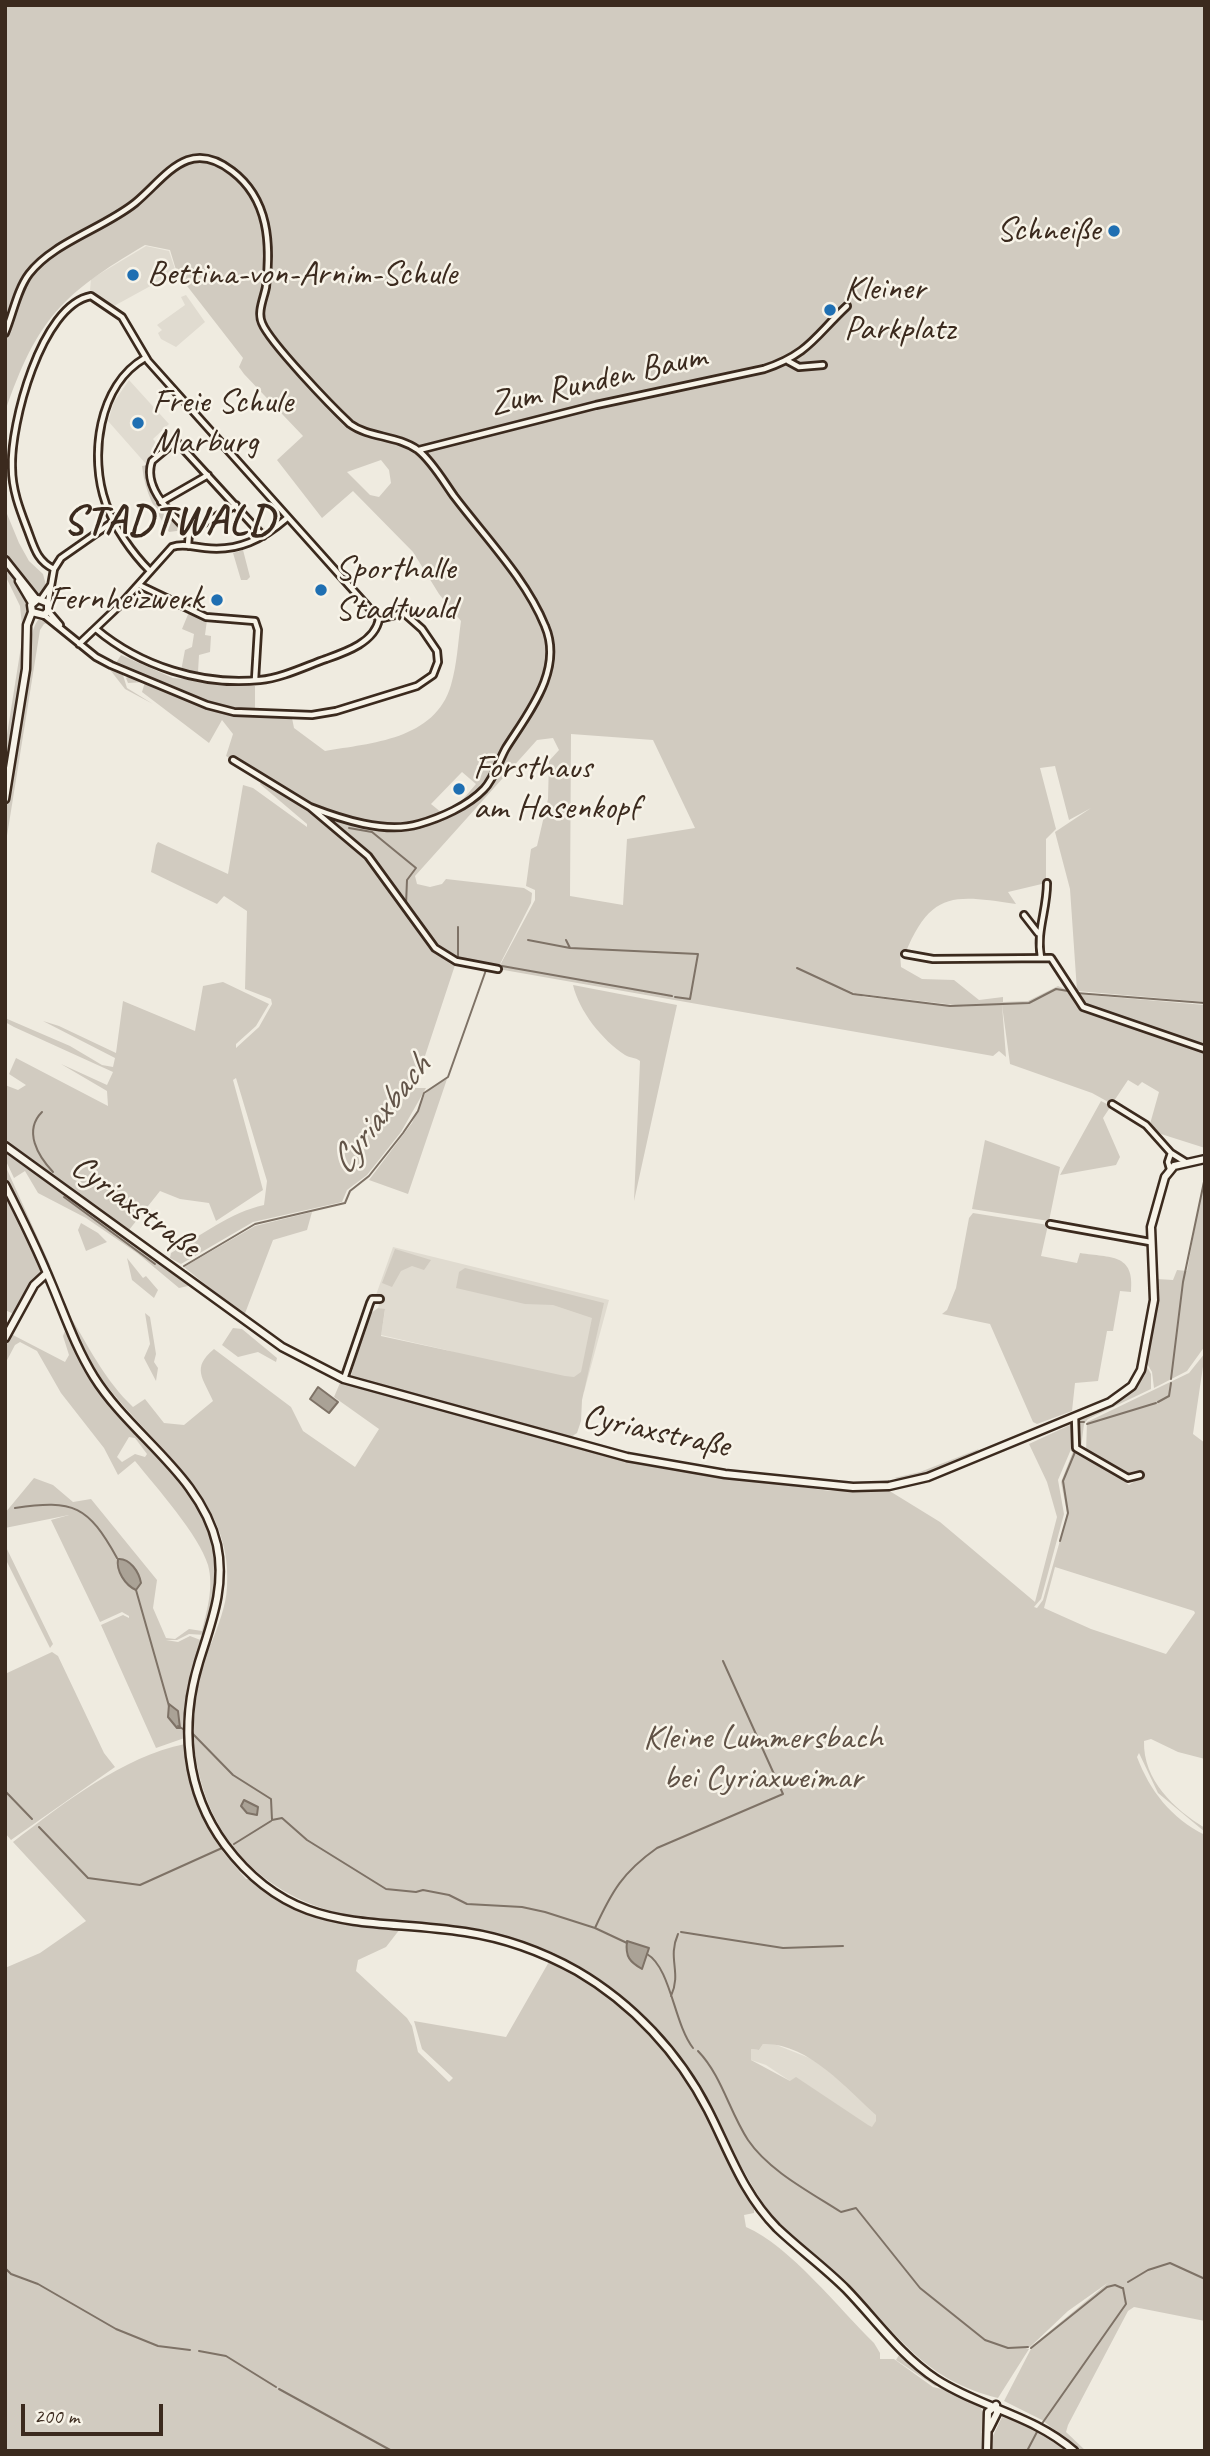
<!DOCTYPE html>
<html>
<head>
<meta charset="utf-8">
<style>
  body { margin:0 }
  #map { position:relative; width:1210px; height:2456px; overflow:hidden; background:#efebe0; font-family:Caveat,sans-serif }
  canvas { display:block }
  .frame { position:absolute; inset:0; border:7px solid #3b2a1e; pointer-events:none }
  .scale { position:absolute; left:21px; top:2404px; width:142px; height:32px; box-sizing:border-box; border:4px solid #3b2a1e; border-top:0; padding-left:9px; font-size:21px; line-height:24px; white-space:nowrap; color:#3b2a1e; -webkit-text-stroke:5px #f7f3e8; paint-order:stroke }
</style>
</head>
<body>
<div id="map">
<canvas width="1210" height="2456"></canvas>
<div class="frame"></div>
<div class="scale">200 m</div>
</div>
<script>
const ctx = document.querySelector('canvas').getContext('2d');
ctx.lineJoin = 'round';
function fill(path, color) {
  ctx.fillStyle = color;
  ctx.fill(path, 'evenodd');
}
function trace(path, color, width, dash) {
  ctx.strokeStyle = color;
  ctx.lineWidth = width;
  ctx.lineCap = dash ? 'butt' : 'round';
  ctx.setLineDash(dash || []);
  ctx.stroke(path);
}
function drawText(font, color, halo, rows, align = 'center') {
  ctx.font = font + ' Caveat,sans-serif';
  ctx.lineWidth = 5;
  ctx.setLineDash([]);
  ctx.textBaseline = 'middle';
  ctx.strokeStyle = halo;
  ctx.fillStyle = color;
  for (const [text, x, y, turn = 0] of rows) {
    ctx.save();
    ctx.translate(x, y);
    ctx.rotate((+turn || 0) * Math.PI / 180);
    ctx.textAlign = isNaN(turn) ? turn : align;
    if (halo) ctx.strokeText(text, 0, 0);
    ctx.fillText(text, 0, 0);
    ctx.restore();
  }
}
fill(new Path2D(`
  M146,246L169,251L176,272L114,306L90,290L91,279Z
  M186,295L205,322L176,347L161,339L158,333L162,330L157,325L185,305L181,297Z
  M129,380L169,424L153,439L162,450L146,464L108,421L114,402Z
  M393,1247L609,1300L584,1392L446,1350L381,1335L385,1310L378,1308L381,1297L376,1295Z
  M763,2044H774L812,2059L848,2084L936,2169L817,2099L766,2065L751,2060V2049L759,2050Z`), '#e0dbd0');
fill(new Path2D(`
  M5,5H1205V1002L1077,991L1070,889L1055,832L1091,808L1069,820L1055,766L1040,768L1056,829L1046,839V883L1008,892L1016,904C955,895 931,890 905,954L900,953L901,967L922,979L954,980L979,1000L1003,997V1002L1028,1001L1058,986L1067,990L1076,1006L1087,1013L1205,1052V1148L1161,1134L1150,1124L1159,1092L1142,1082L1138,1086L1128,1080L1112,1104L1092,1093L1010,1064L1002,1005L1006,1057L999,1051L993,1056L498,969L535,900V890L526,886L531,849L537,846L548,799L549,761L559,750L553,738L537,740L415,876L417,884L430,887L442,884L446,879L524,888L532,893L531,903L498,968L457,959L423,1062L412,1083L415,1088H426L401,1132L367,1175L347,1190L342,1202L253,1222L181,1264L170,1258L171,1253C200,1236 231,1212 264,1205L267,1181L236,1078L233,1080L263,1190L216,1221L209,1203L180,1199L160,1191L129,1230L5,1140V1085L18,1090L26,1085L9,1074L16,1058L108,1106L107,1091L61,1064L107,1085L113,1072L14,1027L5,1022V1018L70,1046L102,1065L113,1067L115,1058L43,1021L59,1026L116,1053L123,1001L195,1031L203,986L223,982L269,1004L256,1026L236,1044V1048L259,1027L272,1004L271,999L245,989L247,911L224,896L217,904L151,872L156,845L158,842L228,874L243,785L253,788L307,827V824L260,784L263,778L226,756L233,734L222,720L209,743L142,692L145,682L128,683L126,678L132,674L208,707L242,716L292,718L294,728L325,751C371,743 435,740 451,685C457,665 458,642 461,621L439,594L413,552L353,491L322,518L277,460L303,436L244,374L239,367L243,358L177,273L170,250L145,245C62,294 37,319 5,412ZM381,460L389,470L391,483L379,497L370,495L347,472ZM571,734L653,740L695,828L627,839L623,905L570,896ZM462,772L476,784L460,803L442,813L431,804ZM818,978L853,993L972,1007L864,997Z
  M148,465L157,497L184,530L169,532C155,510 145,493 142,466Z
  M5,509L19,543L29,561L43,574L47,589L41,594H32L5,554Z
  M243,550L250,577L247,580H241L233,553Z
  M10,570L29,604V612L5,789V747L23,634L20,606L5,575Z
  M189,612L207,620L205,635L211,636L210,652L199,655L198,672L181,671L185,650L192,647L194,634L182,629Z
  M44,619L95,659L122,672L127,688L153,704L171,721L153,704L125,689L111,671L48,623L44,624L40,630L6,842C0,808 25,714 29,672C31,656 28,634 38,620Z
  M121,655L173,678L255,686V711L206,702L116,663Z
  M573,985L677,1005L634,1201L640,1061C635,1057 630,1058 625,1055C602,1040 579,1011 573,985Z
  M1076,994L1205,1005V1046L1088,1007Z
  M447,1079L408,1194L369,1180L412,1123L425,1094L432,1087Z
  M1101,1101L1111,1106L1103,1118L1120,1157L1116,1165L1060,1175Z
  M985,1140L1060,1167L1049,1221L972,1209Z
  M5,1150L188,1282V1286L179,1288L137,1253L86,1218L38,1193L25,1171L14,1178L5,1159Z
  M5,1165L51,1267L44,1259L5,1176Z
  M1205,1172V1346L1187,1371L1154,1388L1152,1372L1146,1362L1157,1279L1173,1280L1177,1270L1187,1271Z
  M5,1192L42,1269L16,1315L5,1310Z
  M312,1212L307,1230L273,1240L244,1316L184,1267L255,1226Z
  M973,1213L1048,1225L1041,1256L1077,1263L1080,1253C1111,1258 1135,1253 1131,1292L1120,1291L1113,1331H1107L1098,1381L1075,1383L1072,1411L1037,1424L1033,1422L990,1324L942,1314L947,1310L956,1288L969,1218Z
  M81,1223L98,1233L107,1242L86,1251L78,1230Z
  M395,1249L431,1260L424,1270L412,1266L401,1271L392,1287L382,1283Z
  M127,1258L143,1278L146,1276L158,1290L154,1298L132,1280Z
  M465,1268L604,1303L582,1400L581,1421L577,1433L571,1437L380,1387L351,1376L367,1316L378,1308L385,1309L381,1336L565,1376L574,1377L581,1372L592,1318L553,1305L525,1304L456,1288L459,1272Z
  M145,1313L150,1317L156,1354L154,1362L158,1368L156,1381L144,1358L150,1344Z
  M73,1321C92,1353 106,1381 133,1407L145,1399L164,1423L184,1425L213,1401C203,1378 191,1368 214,1349L291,1407L303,1431L355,1467L379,1429L334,1397L340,1383L663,1468L830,1491L888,1490L940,1522L1035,1602L1057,1517L1047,1482L1029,1444L1072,1424V1447L1058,1480L1064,1514L1041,1599L1034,1607L1037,1608L1043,1600L1065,1523L1067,1513L1061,1482L1074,1449L1123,1477L1122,1480L1129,1485L1143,1475L1130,1477L1086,1452L1087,1422L1189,1373L1205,1353L1193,1434L1205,1443V1759L1178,1752L1151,1739L1144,1741C1143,1780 1174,1809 1205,1828V1832L1158,1793L1139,1753L1137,1757C1150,1791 1171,1818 1205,1835V2321L1134,2307L1128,2311L1068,2425L1066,2432L1086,2451H1081L1042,2420L1004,2401L1033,2345L1109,2282L1068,2311L1030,2347H1022L1029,2349L998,2398C924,2379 903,2340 852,2289C829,2265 800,2246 777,2221C759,2201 748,2177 734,2154L727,2159L754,2205V2213L744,2215L746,2227C790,2246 839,2309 874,2343L880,2353V2359H894L933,2387L946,2390L981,2408L985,2420L983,2451H5V1968L40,1953L86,1921L13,1842C64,1803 122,1757 185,1744L197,1804L223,1852L246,1879H251C301,1916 339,1925 400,1929L386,1947L358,1960L356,1971L407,2018L412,2026L418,2052L449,2082L453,2078L422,2049L414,2021L506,2037L554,1953C528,1943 500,1933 473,1928C437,1922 401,1925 366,1919C265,1903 201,1839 193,1735L156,1748L101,1625L123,1615L129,1618V1616L122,1612L100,1622L51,1520L69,1515L5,1528V1513L34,1478L53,1485L73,1502L91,1499L157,1580L153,1608L166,1638L175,1639L189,1629L202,1631C207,1610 214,1587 208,1565C199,1535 156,1487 135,1461L118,1475L104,1448L61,1393L37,1351L20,1342L15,1345L5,1364V1343L11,1334L65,1362L69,1355L63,1336L67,1326C83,1358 97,1392 120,1419C140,1441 165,1460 184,1484C223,1533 220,1578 205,1635L189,1634L177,1640H166L178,1642L190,1636L211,1644C218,1625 226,1607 227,1587C235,1486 129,1434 86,1354C81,1345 72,1329 73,1321ZM129,1437L135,1438L147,1454L145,1457L135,1454L122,1462L117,1457ZM1055,1567L1194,1611L1195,1613L1166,1654L1091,1629L1044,1608ZM763,2044C807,2042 847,2089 876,2115V2121L872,2127L868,2125L796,2077L790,2081L751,2060V2049L759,2050Z
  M233,1328L242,1329L277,1358L276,1362L258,1352L238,1357L222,1345Z
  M1146,1365L1151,1374V1389L1088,1419L1084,1424L1081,1448L1076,1447L1077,1421C1102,1400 1135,1403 1146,1365Z
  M979,1449C966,1462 911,1483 894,1478L920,1472Z
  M5,1545L53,1644L50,1648L5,1558Z
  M52,1652L58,1656L104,1753L115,1767L11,1840L5,1833V1674Z
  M902,2350L943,2386H935L896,2360Z
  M1002,2417L1034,2427L1068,2451H991L992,2438Z`), '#d1cbc0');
const water = new Path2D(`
  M318,1387L338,1402L329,1413L310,1399Z
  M118,1559C130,1558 139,1572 141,1583L136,1590C125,1585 116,1571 118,1559Z
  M169,1704L178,1711L180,1728H177L168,1717Z
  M244,1800L258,1807L257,1815L247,1813L241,1806Z
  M627,1941L649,1948L642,1969C630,1962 625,1957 627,1941Z`);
fill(water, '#aaa296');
trace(water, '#7e7266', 2);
trace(new Path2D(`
  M349,828L372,832L416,868L407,880L406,905
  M528,940L570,948L698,954
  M566,940L570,948
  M458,956V927
  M502,966L672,996
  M797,968L853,994L950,1006L1029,1003L1056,989L1068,991
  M1076,993L1205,1003
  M675,997L690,999L698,954
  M42,1112C23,1131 38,1156 53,1172
  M64,1197L155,1264
  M184,1266L255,1224L345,1203L350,1191L369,1176L403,1133L418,1111L424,1093L448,1077L486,970
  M1171,1379L1183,1282L1205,1177
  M1158,1402L1169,1396L1171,1383
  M1087,1424L1156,1403
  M1078,1443L1079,1422H1084
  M15,1508C74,1499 88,1506 117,1558
  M1060,1541L1068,1513L1063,1481L1075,1452
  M136,1590L169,1706
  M178,1726L183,1729
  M192,1733L233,1775L271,1799L272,1820L282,1818L307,1840L386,1889L416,1892L423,1890L449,1895L467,1904L522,1907L545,1912L595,1928L627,1943
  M5,1791L32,1819
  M39,1827L88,1878L140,1885L222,1848
  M234,1844L271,1821
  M595,1928C612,1891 623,1872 657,1848L783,1794L723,1661
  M681,1932L783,1948L843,1946
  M647,1954C671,1968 674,2024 693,2048
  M671,1996C682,1972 667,1959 678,1934
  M698,2051C722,2076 729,2111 748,2140C769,2171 810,2192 841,2212L856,2208L920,2288L985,2340L1008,2348L1028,2347
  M5,2268L11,2274L38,2284L116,2329L158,2346L190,2350
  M1128,2282L1148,2270L1170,2263L1205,2279
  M1031,2348L1107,2287L1115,2285L1122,2288
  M199,2351L226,2356L276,2387
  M279,2389L392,2451
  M1041,2425L1126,2304L1123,2288
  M1027,2451L1038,2430`), '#7e7266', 2);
const street = new Path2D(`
  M5,333C13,314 17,290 29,274C52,243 104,228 135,203C166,177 188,137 232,171C269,199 271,244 266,287C264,298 257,312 262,323C270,343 332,407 350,424C369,438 397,435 418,450C432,461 444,482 454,496C485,537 526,579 545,626C564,670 528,713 506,748C499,760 494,779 484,789C468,806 440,818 419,824C385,834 341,819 310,807
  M145,358C98,385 89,457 106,504C114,527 132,553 150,571
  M788,361L799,367L823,365
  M419,450L596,405L764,369C809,354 815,336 847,306
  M161,502L208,475
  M189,532L236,505
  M188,546L189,532C172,514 142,488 152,461L176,441L263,536
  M54,569C37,561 34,547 28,531C20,510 12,490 12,468C10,425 41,305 91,296L122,317L148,361L379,619
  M139,585L206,617L255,621L258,630L255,680
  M42,598L51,585
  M48,603L54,569L61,558L114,521
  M48,611L60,625
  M44,615L96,657L111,665L207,705L234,712L312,715L336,711L417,686L433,675L438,662L437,651L422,629L404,613L379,619
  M96,629C140,666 202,686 260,680C282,678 306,666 326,659C346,652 375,642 379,619
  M79,644L121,604L172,547C183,543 194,547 205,548C238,552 263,539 287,518
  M233,760L310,807L368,856L435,948L456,961L498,969
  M1024,915L1038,933
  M905,954L933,959L1051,958L1083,1007L1205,1049
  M1041,958C1036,931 1047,911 1047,883
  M1112,1104L1146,1125L1171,1153L1187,1163
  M1170,1169L1168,1162L1171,1153
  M1050,1224L1150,1242
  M344,1379L370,1303L372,1299H380
  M1075,1417L1076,1448L1128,1478L1140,1475`);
const secondary = new Path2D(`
  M5,560L36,599
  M19,581L32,603
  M5,799L26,669L27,625L32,612L31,605L38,599L48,603V611L44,615L32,612
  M5,1146L282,1347L344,1379L627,1457L725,1474L853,1487L889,1486L928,1477L1110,1402L1132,1386L1141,1370L1154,1300L1151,1227L1165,1177L1174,1166L1205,1159
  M5,1185C22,1218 38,1251 52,1285C65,1316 76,1348 94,1377C131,1436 201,1475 217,1545C226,1587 211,1623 199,1662C180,1724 185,1791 225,1845C294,1937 368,1917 465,1932C505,1938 543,1952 577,1971C632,2003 679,2053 708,2110C729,2151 743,2194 777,2228C799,2249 824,2267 846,2289C875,2319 901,2356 936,2379C981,2408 1033,2415 1074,2451
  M5,1338L34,1285L47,1273
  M989,2429L997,2413L996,2405
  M987,2451L988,2412L996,2405`);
trace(street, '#3b2a1e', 10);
trace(secondary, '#3b2a1e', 11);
trace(street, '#f7f3e8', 4.5);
trace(secondary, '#f7f3e8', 6);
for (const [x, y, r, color] of [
  [1114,231,7,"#1f6fb2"],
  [133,275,7,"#1f6fb2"],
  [830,310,7,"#1f6fb2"],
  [138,423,7,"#1f6fb2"],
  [321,590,7,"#1f6fb2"],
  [217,600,7,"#1f6fb2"],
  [459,789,7,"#1f6fb2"]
]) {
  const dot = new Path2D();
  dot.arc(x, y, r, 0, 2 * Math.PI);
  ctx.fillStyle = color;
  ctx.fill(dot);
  trace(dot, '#f7f3e8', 2.5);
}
drawText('35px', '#3b2a1e', '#f7f3e8', [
  ["Schneiße",1100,231,"right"],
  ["Bettina-von-Arnim-Schule",147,275],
  ["Kleiner",844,290],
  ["Parkplatz",844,330],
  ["Freie Schule",152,403],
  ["Marburg",152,443],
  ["Sporthalle",335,570],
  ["Stadtwald",335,610],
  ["Fernheizwerk",203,600,"right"],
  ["Forsthaus",473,769],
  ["am Hasenkopf",473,809]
], 'left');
drawText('35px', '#3b2a1e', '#f7f3e8', [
  ["Zum Runden Baum",598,381,-13],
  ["Cyriaxstraße",135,1207,36],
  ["Cyriaxstraße",656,1432,12]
]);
drawText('35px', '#605246', '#f7f3e8', [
  ["Kleine Lummersbach",763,1739],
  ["bei Cyriaxweimar",763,1779]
]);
drawText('italic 37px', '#625448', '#f7f3e8', [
  ["Cyriaxbach",381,1115,-52]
]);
ctx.letterSpacing = '2px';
drawText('bold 42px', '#3b2a1e', '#f7f3e8', [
  ["STADTWALD",169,522]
]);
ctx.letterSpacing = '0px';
</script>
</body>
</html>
